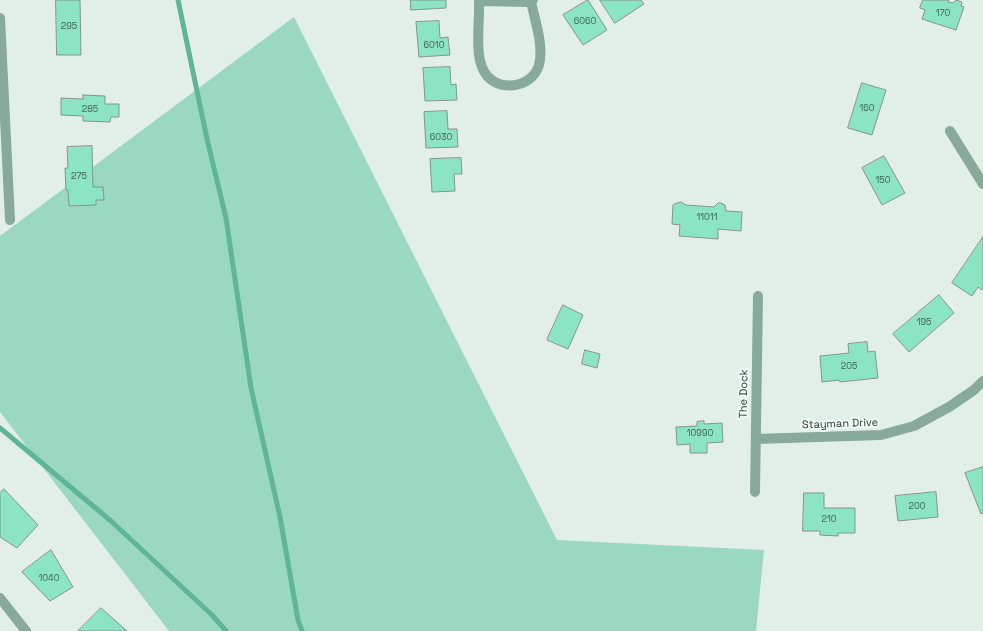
<!DOCTYPE html>
<html>
<head>
<meta charset="utf-8">
<style>
  body { margin:0 }
  canvas { display:block; background:#e2efe9 }
</style>
</head>
<body>
<canvas width="983" height="631"></canvas>
<script>
const ctx = document.querySelector('canvas').getContext('2d');
ctx.lineJoin = 'round';
function fill(path, color) {
  ctx.fillStyle = color;
  ctx.fill(path, 'evenodd');
}
function trace(path, color, width, dash) {
  ctx.strokeStyle = color;
  ctx.lineWidth = width;
  ctx.lineCap = dash ? 'butt' : 'round';
  ctx.setLineDash(dash || []);
  ctx.stroke(path);
}
function drawText(font, color, halo, rows, align = 'center') {
  ctx.font = font + ' "Space Grotesk",sans-serif';
  ctx.lineWidth = 4;
  ctx.setLineDash([]);
  ctx.textBaseline = 'middle';
  ctx.strokeStyle = halo;
  ctx.fillStyle = color;
  for (const [text, x, y, turn = 0] of rows) {
    ctx.save();
    ctx.translate(x, y);
    ctx.rotate((+turn || 0) * Math.PI / 180);
    ctx.textAlign = isNaN(turn) ? turn : align;
    if (halo) ctx.strokeText(text, 0, 0);
    ctx.fillText(text, 0, 0);
    ctx.restore();
  }
}
fill(new Path2D(`
  M294,17L557,540L764,550L756,631H169L0,412V236Z`), '#9bd8c0');
trace(new Path2D(`
  M178,0L207,139L226,218L251,388L280,517L298,620L302,631
  M0,428L111,521L212,615L226,631`), '#5eb697', 5);
const building = new Path2D(`
  M56,0H80L81,55H57Z
  M411,0H446V8L411,10Z
  M588,0L607,30L583,45L563,15Z
  M600,0H641L644,4L615,23Z
  M923,0H949L948,2L953,3L956,0L962,2L961,6L964,7L956,30L922,19L925,10L920,8Z
  M439,21L440,38L448,37L450,55L419,57L416,22Z
  M450,67L451,85L456,84L457,100L425,101L423,68Z
  M862,83L886,90L872,135L848,128Z
  M83,95L105,96V104H119V117H111L110,122L83,121V116L61,115V98L83,99Z
  M447,111L448,129H457L458,147L426,148L424,112Z
  M92,146L93,187H103L104,200H96V205L69,206L68,190H66L65,168H68L67,147Z
  M884,156L905,193L882,205L862,168Z
  M461,158L462,174H454L455,191L432,192L430,159Z
  M681,202L686,205L714,207L718,203H721L725,205L726,211L742,212L741,231L718,229V239L679,236L680,225L672,224L673,205Z
  M983,237V288L982,290L978,287L972,296L952,283Z
  M939,295L954,313L909,352L893,334Z
  M563,305L583,315L568,349L547,340Z
  M867,342L868,352L875,351L878,378L840,382L839,380L822,382L820,356L849,353L848,344Z
  M585,350L600,354L597,368L582,364Z
  M704,421V424L722,423L723,442L707,443V453H690V444L677,445L676,427L697,426V422Z
  M983,467V513L981,514L965,473Z
  M4,489L38,525L17,548L0,537V493Z
  M936,492L938,517L898,521L895,496Z
  M804,493H824V508H855V533H838V536L820,535V531H803Z
  M51,550L73,587L50,601L22,572Z
  M101,608L127,631H78Z`);
fill(building, '#8be4c3');
trace(building, '#87938e', 1);
trace(new Path2D(`
  M479,0C480,19 475,50 482,67C492,94 532,90 539,65C544,47 535,20 531,2
  M479,1L531,2L533,0
  M0,18L10,220
  M950,131L983,184
  M756,439L881,435L914,426L949,407L974,390L983,381
  M755,492L758,296
  M0,598L26,631`), '#87aa9c', 10);
drawText('9px', '#466056', null, [
  ["170",943,14],
  ["6060",585,22],
  ["295",69,27],
  ["6010",434,46],
  ["160",867,109],
  ["285",90,110],
  ["6030",441,138],
  ["275",79,177],
  ["150",883,181],
  ["11011",707,218],
  ["195",924,323],
  ["205",849,367],
  ["10990",700,434],
  ["200",917,507],
  ["210",829,520],
  ["1040",49,579]
]);
drawText('11px', '#2f3432', '#effcf6', [
  ["The Dock",744,394,-89],
  ["Stayman Drive",840,424,-2]
]);
</script>
</body>
</html>
